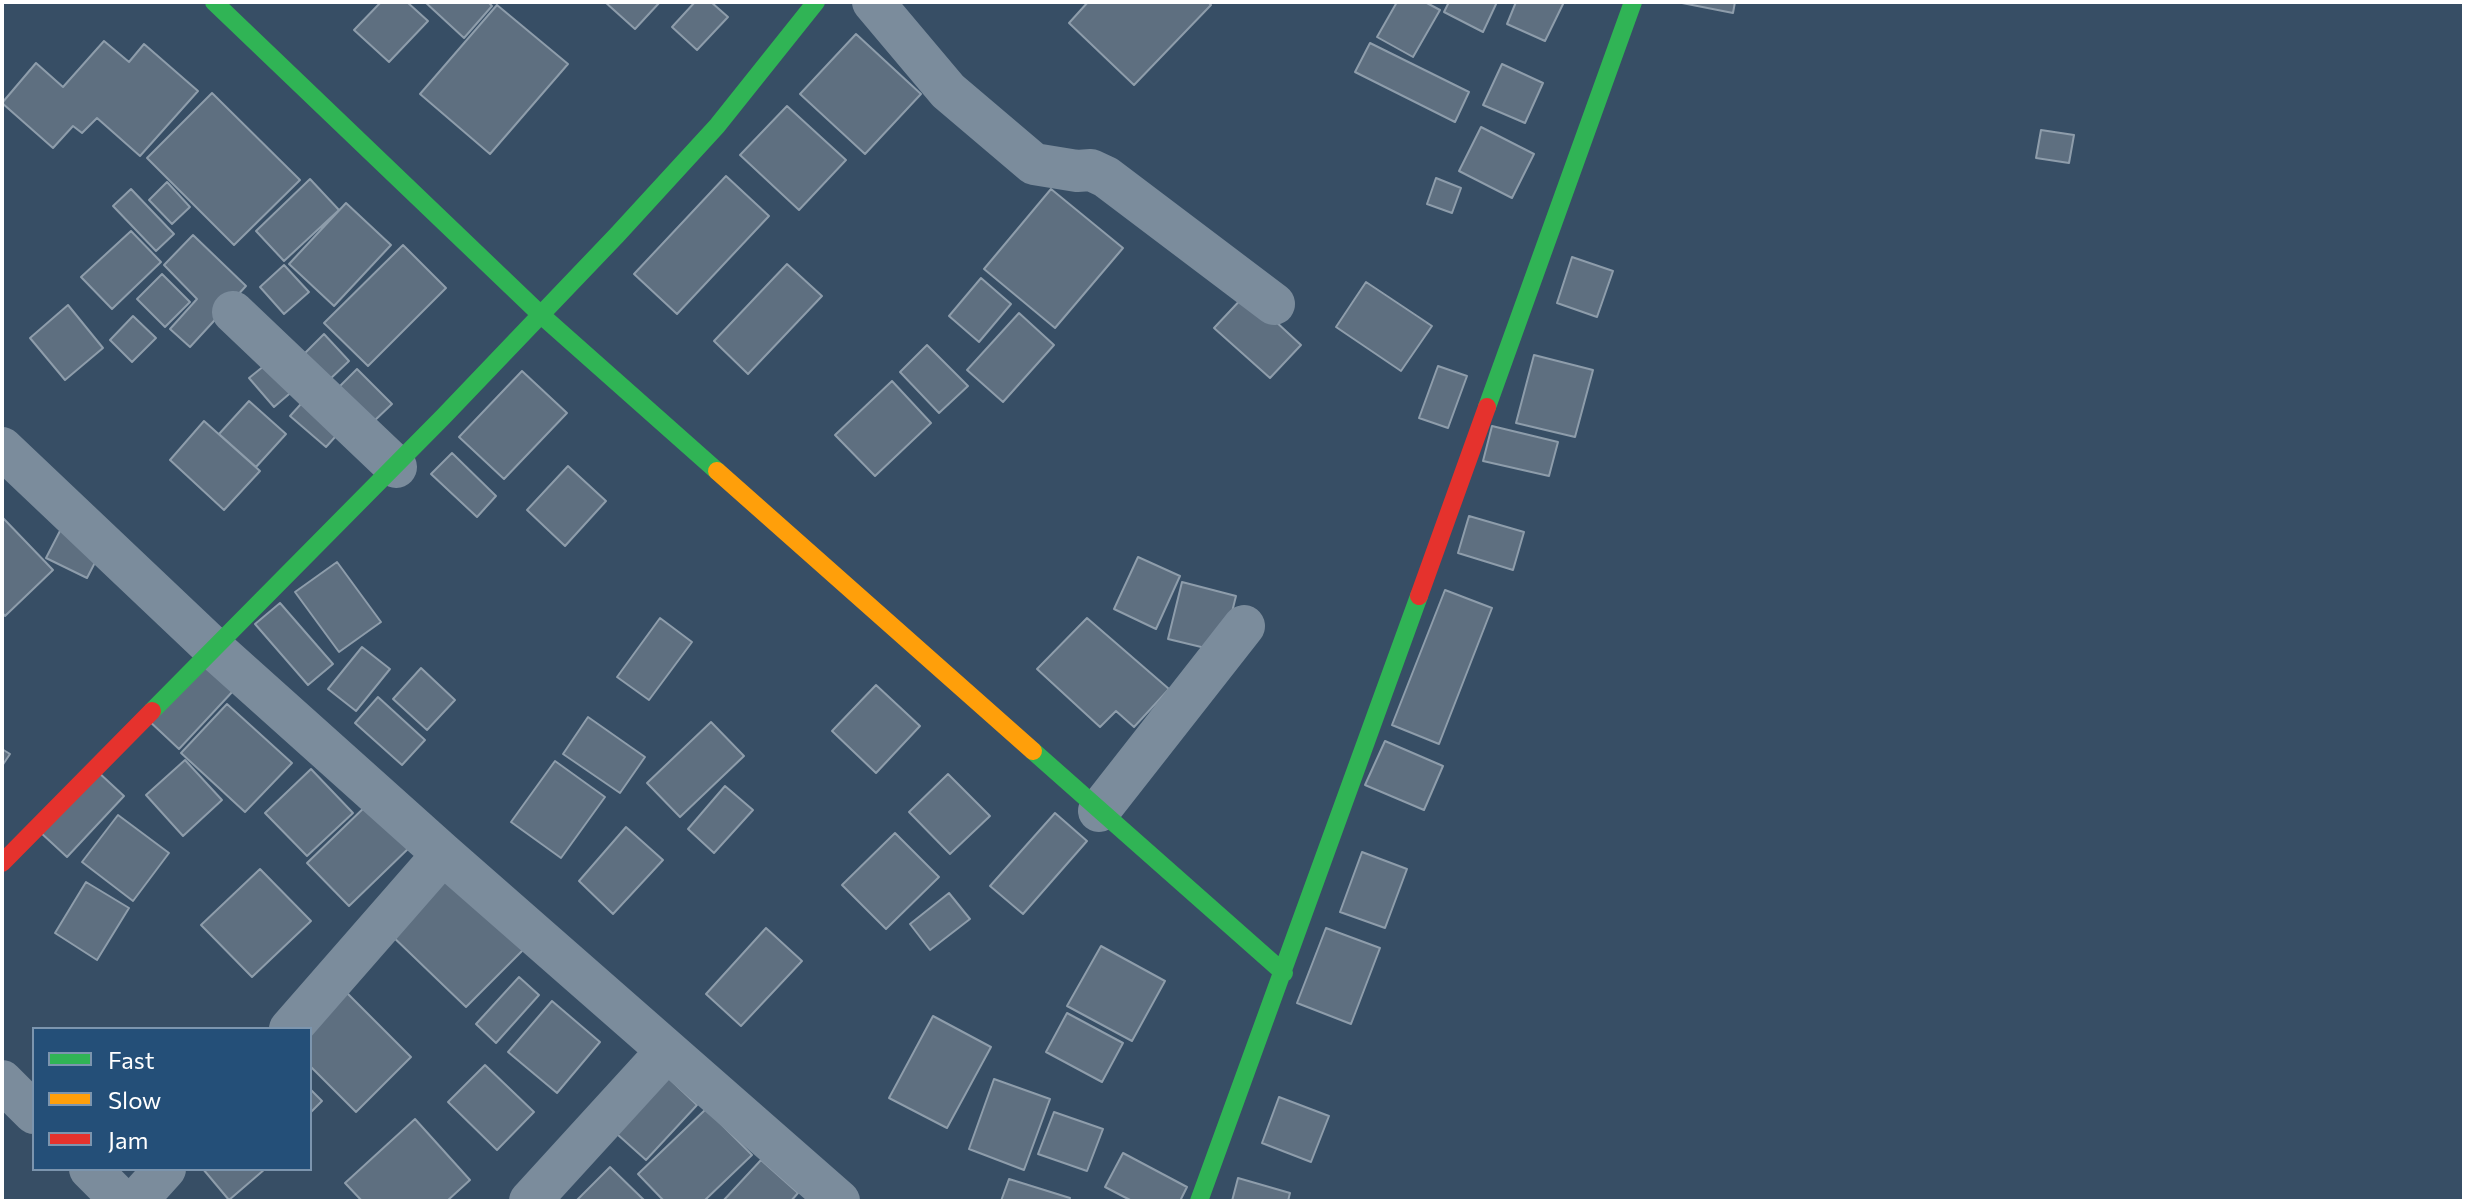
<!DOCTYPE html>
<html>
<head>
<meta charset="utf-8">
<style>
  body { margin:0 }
  #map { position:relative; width:2466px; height:1203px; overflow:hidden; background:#374e65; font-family:Commissioner,sans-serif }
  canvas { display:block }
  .frame { position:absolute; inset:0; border:4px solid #fff; pointer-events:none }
  .legend { position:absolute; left:32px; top:1027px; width:280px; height:144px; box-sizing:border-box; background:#244f78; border:2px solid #7c95ae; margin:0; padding:10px 14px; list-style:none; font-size:24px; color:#fff }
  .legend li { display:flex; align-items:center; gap:16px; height:40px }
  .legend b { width:40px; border:2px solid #7c95ae }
</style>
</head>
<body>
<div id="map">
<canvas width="2466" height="1203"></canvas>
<div class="frame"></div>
<ul class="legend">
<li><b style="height:10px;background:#30b455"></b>Fast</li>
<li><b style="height:10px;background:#ff9f0a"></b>Slow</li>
<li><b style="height:10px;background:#e5322d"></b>Jam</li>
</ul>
</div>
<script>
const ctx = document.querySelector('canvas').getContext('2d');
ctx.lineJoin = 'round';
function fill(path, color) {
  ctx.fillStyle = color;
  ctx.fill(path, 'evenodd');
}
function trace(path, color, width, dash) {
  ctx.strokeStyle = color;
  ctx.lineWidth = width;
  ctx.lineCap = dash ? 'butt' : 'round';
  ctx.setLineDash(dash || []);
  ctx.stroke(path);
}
const building = new Path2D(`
  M381,2H407L428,21L389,62L354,30Z
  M425,2H488L492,6L464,38Z
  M605,2H660L635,29Z
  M695,2H711L728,17L697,50L672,27Z
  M1088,2H1208L1211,5L1134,85L1069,23Z
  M1397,2H1425L1440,10L1413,57L1377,37Z
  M1449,2H1497L1483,32L1444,12Z
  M1516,2H1564L1545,41L1507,24Z
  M1677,2H1735L1733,13Z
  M497,5L568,64L490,154L420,94Z
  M856,34L921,94L865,154L800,94Z
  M104,41L129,62L144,44L198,91L140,156L97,118L82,133L73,126L53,148L2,103L36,63L63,87Z
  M1370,43L1469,92L1455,122L1355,72Z
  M1502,64L1543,83L1525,123L1483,105Z
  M212,93L300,180L234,245L147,158Z
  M787,106L846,160L799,210L740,155Z
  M1481,127L1534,154L1512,198L1459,171Z
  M2041,130L2074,135L2069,163L2036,158Z
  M726,176L769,216L677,314L634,274Z
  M1436,178L1461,188L1452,213L1427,204Z
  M310,179L339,210L284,261L256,231Z
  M167,182L190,207L172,224L149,200Z
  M131,189L174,234L156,251L113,206Z
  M1051,189L1123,248L1055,328L984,269Z
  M346,203L391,245L334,306L289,264Z
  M131,231L161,262L112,309L81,277Z
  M193,235L246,286L190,347L170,329L197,299L164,265Z
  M403,245L446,288L368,366L324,323Z
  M1572,257L1613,271L1597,317L1557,303Z
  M787,264L822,296L748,374L714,341Z
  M284,265L309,292L284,314L260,287Z
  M162,274L190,302L165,327L137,299Z
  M981,278L1011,304L979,342L949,316Z
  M1366,282L1432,326L1401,371L1336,327Z
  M1246,294L1301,345L1270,378L1214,328Z
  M68,305L103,348L65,380L30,338Z
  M1019,313L1054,345L1003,402L967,370Z
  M133,316L156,338L132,362L110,340Z
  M324,334L349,361L328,381L303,355Z
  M927,345L968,386L939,413L900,372Z
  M1534,355L1593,370L1575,437L1516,423Z
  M270,361L295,389L274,407L249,378Z
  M1438,366L1467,376L1448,428L1419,418Z
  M357,369L392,404L372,423L338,388Z
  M522,371L567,413L504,479L459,437Z
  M892,381L931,423L875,476L835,435Z
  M310,394L345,426L326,447L290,416Z
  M249,401L286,434L256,467L219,434Z
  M204,421L260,471L224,510L170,460Z
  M1492,426L1558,442L1549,476L1483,461Z
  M452,453L496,496L477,517L431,474Z
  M568,466L606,501L565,546L527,510Z
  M1469,516L1524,532L1513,570L1458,553Z
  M3,518L53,570L5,616L2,612Z
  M62,527L103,547L87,578L46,558Z
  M1138,557L1180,576L1156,629L1114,609Z
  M337,562L381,622L339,652L295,592Z
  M1182,582L1236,596L1222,652L1168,639Z
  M1445,590L1492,608L1439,744L1392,725Z
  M280,603L333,664L308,685L255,624Z
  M660,618L692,642L649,700L617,677Z
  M1087,618L1169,689L1134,727L1116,711L1100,727L1037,669Z
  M362,647L390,669L356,711L328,689Z
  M203,660L234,690L179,749L147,719Z
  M421,668L455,700L427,730L393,699Z
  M876,685L920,726L876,773L832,731Z
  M378,697L425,740L402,765L355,723Z
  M227,704L292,763L245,812L181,753Z
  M588,717L645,757L620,793L563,754Z
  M711,722L744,756L680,817L647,783Z
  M1385,741L1443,766L1424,810L1365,785Z
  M2,749L10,754L2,766Z
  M185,760L222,800L183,836L146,795Z
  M555,761L605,797L561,858L511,822Z
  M311,769L353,813L307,856L265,813Z
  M97,771L124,796L67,857L40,832Z
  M948,774L990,816L950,854L909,812Z
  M725,786L753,810L714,853L688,829Z
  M370,802L412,845L349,906L307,863Z
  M1055,813L1087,841L1023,914L990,886Z
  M118,815L169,853L133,901L82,862Z
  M626,827L663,860L613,914L579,881Z
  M895,833L939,877L886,929L842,885Z
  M1362,852L1407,869L1385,928L1340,912Z
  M260,869L311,921L252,977L201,925Z
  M446,872L525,948L466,1007L388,932Z
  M86,882L129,908L97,960L55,933Z
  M949,893L970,919L930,950L910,924Z
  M766,928L802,961L741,1026L706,994Z
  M1326,928L1380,948L1351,1024L1297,1003Z
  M1101,946L1165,981L1132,1041L1067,1006Z
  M519,977L539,995L496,1043L476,1024Z
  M347,993L411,1057L356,1112L310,1066V1030Z
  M552,1001L600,1042L557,1093L508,1052Z
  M1067,1013L1123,1043L1102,1082L1046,1052Z
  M933,1016L991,1047L947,1128L889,1098Z
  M485,1065L534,1112L497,1150L448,1102Z
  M660,1070L697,1105L646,1160L608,1126Z
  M994,1079L1050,1099L1024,1170L969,1149Z
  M310,1089L322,1101L310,1113Z
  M1279,1097L1329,1116L1311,1162L1262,1143Z
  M706,1109L752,1155L704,1201H664L638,1174Z
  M1054,1112L1103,1129L1087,1171L1038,1154Z
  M415,1119L470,1180L447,1201H362L345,1183Z
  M1123,1153L1187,1187L1180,1201H1132L1105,1187Z
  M761,1160L798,1193L791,1201H723Z
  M610,1167L645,1201H576Z
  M203,1169H265L229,1200Z
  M1238,1178L1290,1193L1288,1201H1232Z
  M1009,1179L1070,1198L1069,1201H1001Z`);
fill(building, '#5e6f80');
trace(building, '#8e9dab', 2);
trace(new Path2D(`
  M873,2L948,91L1034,164L1077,171L1091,170L1106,177L1274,304
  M233,312L396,467
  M2,448L212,647L443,854L839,1201
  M1099,811L1244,626
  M290,1029L443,854
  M2,1081L34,1113
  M90,1169L122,1201
  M136,1201L165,1169
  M530,1201L667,1051`), '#7b8c9c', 42);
trace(new Path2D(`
  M214,2L540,314L717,471
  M1487,407L1633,2
  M152,711L443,417L617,235L717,126L816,2
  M1033,751L1284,973
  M1199,1201L1419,596`), '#30b455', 18);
trace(new Path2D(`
  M717,471L1033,751`), '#ff9f0a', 18);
trace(new Path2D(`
  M1419,596L1487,407
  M2,863L152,711`), '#e5322d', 18);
</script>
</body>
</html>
